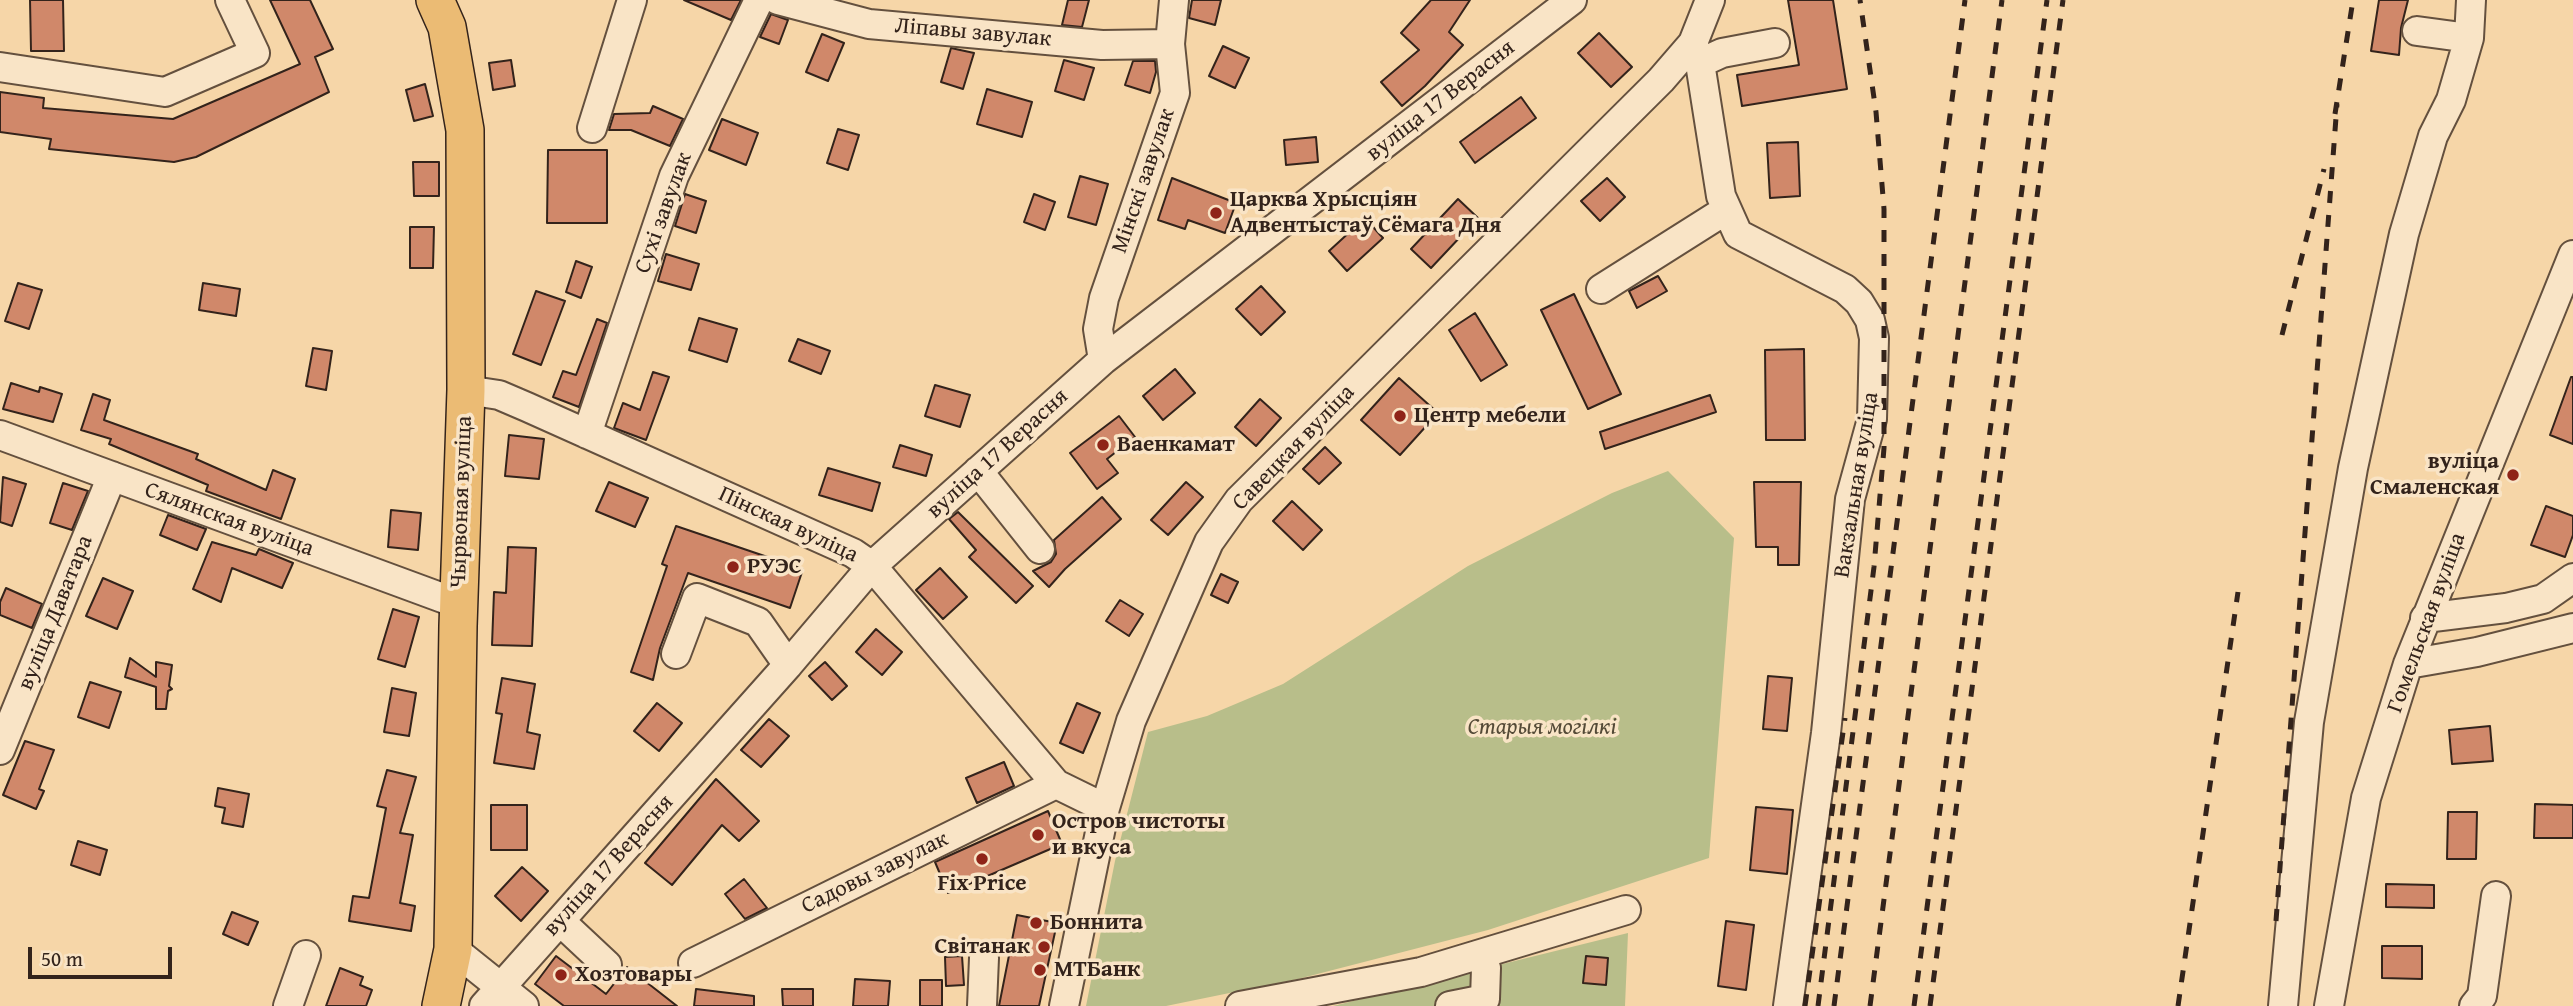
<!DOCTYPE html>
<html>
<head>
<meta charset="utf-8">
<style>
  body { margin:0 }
  #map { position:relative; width:2573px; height:1006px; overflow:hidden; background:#f6d6a8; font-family:"Gentium Book Plus",serif }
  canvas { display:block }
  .scale { position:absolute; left:28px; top:947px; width:144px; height:32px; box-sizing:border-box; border:4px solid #33231b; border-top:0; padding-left:9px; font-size:21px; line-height:24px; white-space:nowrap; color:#33231b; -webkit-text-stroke:5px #f9e4c6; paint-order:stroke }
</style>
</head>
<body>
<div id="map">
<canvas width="2573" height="1006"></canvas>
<div class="scale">50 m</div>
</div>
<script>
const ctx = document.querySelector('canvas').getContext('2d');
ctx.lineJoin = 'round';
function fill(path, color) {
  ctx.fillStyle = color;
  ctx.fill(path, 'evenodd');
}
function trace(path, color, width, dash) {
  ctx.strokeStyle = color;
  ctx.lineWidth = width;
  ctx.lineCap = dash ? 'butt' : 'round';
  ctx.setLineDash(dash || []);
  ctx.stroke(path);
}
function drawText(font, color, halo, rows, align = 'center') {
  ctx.font = font + ' "Gentium Book Plus",serif';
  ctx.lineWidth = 7;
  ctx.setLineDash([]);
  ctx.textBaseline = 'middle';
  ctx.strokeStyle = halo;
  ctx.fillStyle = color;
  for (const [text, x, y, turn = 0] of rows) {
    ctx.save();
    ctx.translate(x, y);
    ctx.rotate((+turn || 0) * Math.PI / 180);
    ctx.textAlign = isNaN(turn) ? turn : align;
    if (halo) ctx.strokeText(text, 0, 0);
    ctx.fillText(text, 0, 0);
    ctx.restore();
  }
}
fill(new Path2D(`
  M1668,471L1734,538L1709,858L1488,930L1298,979L1166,1006H1086L1115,861L1148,732L1207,716L1283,684L1468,566L1612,493Z
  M1628,933L1625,1006H1333L1337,1005Z`), '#b8be8a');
const building = new Path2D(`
  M30,0H63L64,51H31Z
  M270,0H310L333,49L315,57L329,92L196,157L174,162L49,149L51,139L0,132V92L44,98L43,108L173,119L300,64Z
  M684,0H741L731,20Z
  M1068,0H1089L1082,27L1062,25Z
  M1192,0H1221L1215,25L1189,18Z
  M1431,0H1470L1449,32L1463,45L1425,86L1402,106L1381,82L1419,50L1401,33Z
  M1788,0H1833L1847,89L1742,106L1737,75L1799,65Z
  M2379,0H2408L2401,28L2399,55L2371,51Z
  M771,14L788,20L779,44L760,37Z
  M1599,33L1632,67L1611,87L1578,53Z
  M822,34L844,43L828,81L806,72Z
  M1223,46L1249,58L1235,88L1209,76Z
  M951,48L974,53L963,89L941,82Z
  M511,60L515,86L493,90L489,63Z
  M1064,60L1094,68L1084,100L1055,91Z
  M1133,61H1155L1156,72L1150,93L1125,85Z
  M425,84L433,116L414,121L406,90Z
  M987,89L1032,102L1022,137L977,124Z
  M1521,97L1536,118L1475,163L1460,142Z
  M653,106L683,119L670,146L631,130H609L614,114L650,113Z
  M722,119L758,133L746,165L709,150Z
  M838,129L859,135L848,170L827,163Z
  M1316,137L1318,162L1286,165L1284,140Z
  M1798,142L1800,196L1770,198L1767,143Z
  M548,150H607V223H547Z
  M413,162H439V196H414Z
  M1080,176L1108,184L1096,225L1068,217Z
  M1172,178L1236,203L1225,233L1188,220L1185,229L1158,220Z
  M1607,178L1625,197L1600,221L1581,201Z
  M685,194L706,201L696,233L675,226Z
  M1034,194L1055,202L1045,230L1024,222Z
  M1458,199L1478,218L1431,268L1411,249Z
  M1365,218L1383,238L1347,271L1329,251Z
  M410,227H434L433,268H410Z
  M666,254L699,264L691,290L658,281Z
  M576,261L592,267L581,298L566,292Z
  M1658,276L1667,291L1637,308L1629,291Z
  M18,283L42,290L29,329L5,321Z
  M203,283L240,289L236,316L199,310Z
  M1261,286L1285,312L1261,335L1236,309Z
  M536,291L565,301L541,365L513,354Z
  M1574,294L1621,394L1588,409L1541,310Z
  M1475,313L1507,365L1481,381L1449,330Z
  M699,318L737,329L727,362L689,350Z
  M597,319L607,323L579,407L553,397L563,371L576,375Z
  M798,339L830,351L821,374L789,361Z
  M313,348L332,351L326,390L306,386Z
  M1804,349L1805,440H1766L1765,350Z
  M1175,369L1195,393L1163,420L1143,396Z
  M653,372L669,377L646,440L614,428L623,403L640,410Z
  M2571,377H2573V444L2550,435Z
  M1399,378L1438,413L1400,455L1361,420Z
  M11,383L39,392L40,387L62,394L53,422L3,409Z
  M935,385L970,395L960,427L925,416Z
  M93,394L110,400L104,420L198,454L196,459L266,490L273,470L295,479L281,519L206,491L208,485L109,444L111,439L81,430Z
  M1710,395L1716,412L1605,449L1600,432Z
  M1260,399L1281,418L1256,446L1235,427Z
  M1119,416L1135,437L1107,459L1118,473L1097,489L1070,453Z
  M509,435L544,439L539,479L505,476Z
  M900,445L932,455L926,476L893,467Z
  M1325,447L1341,463L1319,484L1303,469Z
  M828,468L880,483L872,511L819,495Z
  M3,477L26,484L12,526L0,522Z
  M609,482L648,498L635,527L596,511Z
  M1186,482L1203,497L1168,535L1151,520Z
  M1754,482H1801L1799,565H1778V547H1756Z
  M63,483L88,491L72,530L50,523Z
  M1102,497L1121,519L1065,569L1049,587L1033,571L1051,562L1056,554L1054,540Z
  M1292,501L1322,530L1303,550L1273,521Z
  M2546,506L2573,516V535L2565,557L2531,545Z
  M391,510L421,513L418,550L388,547Z
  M958,512L1033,586L1016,603L969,557L976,550L949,519Z
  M168,515L206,529L197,550L160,535Z
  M676,526L803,569L790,608L688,573L660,648L653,680L631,672L667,566L662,564Z
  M212,542L256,555L259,549L293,563L282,588L232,568L221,602L193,589Z
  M508,547L536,548L532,646L492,645L494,592L506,593Z
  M940,568L967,597L943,619L916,590Z
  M1221,574L1238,582L1228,603L1211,595Z
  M103,578L133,591L117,629L86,616Z
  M6,588L42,604L32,628L0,615V602Z
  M1120,600L1143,614L1129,636L1106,621Z
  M393,609L419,617L405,667L378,659Z
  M876,629L902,652L882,675L856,652Z
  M130,658L156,677V662L172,665L169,686L172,689L168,691L166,709H156V687L125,677Z
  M825,662L847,686L832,700L809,676Z
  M1768,676L1792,678L1787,731L1763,729Z
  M502,678L535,684L527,732L540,735L534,769L494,763L502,714L496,713Z
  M90,682L121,692L109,728L78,717Z
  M392,688L416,693L409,736L384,732Z
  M657,703L682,723L659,751L634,731Z
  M1077,703L1100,713L1083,753L1060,743Z
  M769,719L789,736L761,767L741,750Z
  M2490,726L2493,761L2452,764L2449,730Z
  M25,741L54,750L39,789L44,791L36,809L3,795Z
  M1004,762L1014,786L977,803L966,778Z
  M387,770L416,777L400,833L413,835L400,903L415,906L411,931L349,921L353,896L369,898L386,808L377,806Z
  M716,779L759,821L739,841L722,825L672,885L645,863Z
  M218,788L249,794L243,827L222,823L225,808L215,806Z
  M2535,804L2573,805V838H2534Z
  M491,805H527V850H491Z
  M1756,807L1793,810L1787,874L1750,870Z
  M1048,811L1062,844L948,893L935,862Z
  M2448,812H2477L2476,859H2447Z
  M78,841L107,850L100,875L71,865Z
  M522,867L548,891L521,921L495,896Z
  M744,879L767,908L745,919L725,894Z
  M2386,884L2434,885V908L2386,907Z
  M232,912L258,922L248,945L223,934Z
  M1017,915L1057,923L1039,1006H999Z
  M1726,921L1754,925L1746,990L1718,986Z
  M2382,946H2422V979L2382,978Z
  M556,956L606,994L627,967L677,1006H564L535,984Z
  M962,956L964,985L946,986L945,957Z
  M1586,956L1608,958L1606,985L1583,983Z
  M340,968L363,977L360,985L372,990L366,1006H326Z
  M855,979L890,981L888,1006H853Z
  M920,980H942V1006H920Z
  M696,989L754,996V1006H694Z
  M782,989H813V1006H783Z`);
fill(building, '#d0886a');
trace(building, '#33231b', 2);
const minor = new Path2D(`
  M778,0L869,24L1102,45L1170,44
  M2469,38L2471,0
  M1693,43L1700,63L1721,196L1738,234L1845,289L1859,302L1870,320L1874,338L1872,419L1850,499L1826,733L1788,1006
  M1700,63L1722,53L1775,43
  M0,67L165,92L255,53L230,0
  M592,128L632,0
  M1601,289L1726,210
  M1103,360L1098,329L1104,298L1175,93L1170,44L1174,0
  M466,390L499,395L527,407L853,553L872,566L1056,784L1105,808
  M587,434L674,176L759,0
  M0,435L459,604
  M978,471L1040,549
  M2425,618L2506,608L2543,599L2573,578
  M676,654L697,598L758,622L788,665
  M2408,664L2477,652L2573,628
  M0,750L112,476
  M560,921L607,965
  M453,949L524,1006
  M693,963L1056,784
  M288,1006L306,955
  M484,1006L788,665L872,566L1103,360L1572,0
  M982,1006L984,958
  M1064,1006L1105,808L1131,721L1209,542L1239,500L1661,80L1693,43L1710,0
  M1240,1006L1421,972L1626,910
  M1450,1006L1485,999L1486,968L1481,954
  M2283,1006L2309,722L2353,468L2404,234L2433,136L2451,100L2469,38L2417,31
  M2329,1006L2366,798L2408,664L2573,255
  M2474,1006L2482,996L2496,896`);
const major = new Path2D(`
  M435,0L447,27L465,130L466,390L458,626L453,949L441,1006`);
trace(minor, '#64503e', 32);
trace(major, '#33231b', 40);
trace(minor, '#f9e4c6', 28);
trace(major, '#ebbb74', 37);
trace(new Path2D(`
  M2335,114L2353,0
  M2282,335L2324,169
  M2276,921L2337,104
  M1805,1006L1845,718
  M1818,1006L1874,567L1884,448V209L1876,112L1860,0
  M1834,1006L1965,0
  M1870,1006L2002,0
  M1914,1006L2047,0
  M1930,1006L2063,0
  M2178,1006L2238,592`), '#33231b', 5, [12, 12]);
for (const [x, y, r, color] of [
  [1216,213,7,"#8f2418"],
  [1400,416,7,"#8f2418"],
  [1103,445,7,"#8f2418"],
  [2513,475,7,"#8f2418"],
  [733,567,7,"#8f2418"],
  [1038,835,7,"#8f2418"],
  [982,859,7,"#8f2418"],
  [1036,923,7,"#8f2418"],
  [1044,947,7,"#8f2418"],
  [1040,970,7,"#8f2418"],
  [561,975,7,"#8f2418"]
]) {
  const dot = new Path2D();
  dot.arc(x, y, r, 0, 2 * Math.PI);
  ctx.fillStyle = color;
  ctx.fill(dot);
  trace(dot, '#f9e4c6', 2.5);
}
drawText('23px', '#33231b', '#f9e4c6', [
  ["Ліпавы завулак",973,33,5],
  ["вуліца 17 Верасня",1441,101,-38],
  ["Мінскі завулак",1144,181,-71],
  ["Сухі завулак",664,213,-70],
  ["Савецкая вуліца",1294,448,-46],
  ["вуліца 17 Верасня",998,454,-42],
  ["Вакзальная вуліца",1857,485,-81],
  ["Чырвоная вуліца",462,502,-88],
  ["Сялянская вуліца",229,520,20],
  ["Пінская вуліца",788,525,25],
  ["вуліца Даватара",56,613,-68],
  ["Гомельская вуліца",2427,623,-70],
  ["вуліца 17 Верасня",609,866,-48],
  ["Садовы завулак",875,873,-26]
]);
drawText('bold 23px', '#33231b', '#f9e4c6', [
  ["Царква Хрысціян",1230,200],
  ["Адвентыстаў Сёмага Дня",1230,226],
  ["Центр мебели",1414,416],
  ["Ваенкамат",1117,445],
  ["вуліца",2499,462,"right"],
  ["Смаленская",2499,488,"right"],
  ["РУЭС",747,567],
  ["Остров чистоты",1052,822],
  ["и вкуса",1052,848],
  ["Fix Price",982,884,"center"],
  ["Боннита",1050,923],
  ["Світанак",1030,947,"right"],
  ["МТБанк",1054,970],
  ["Хозтовары",575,975]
], 'left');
drawText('italic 23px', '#544a37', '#f9e4c6', [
  ["Старыя могілкі",1542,728]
]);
</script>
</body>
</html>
